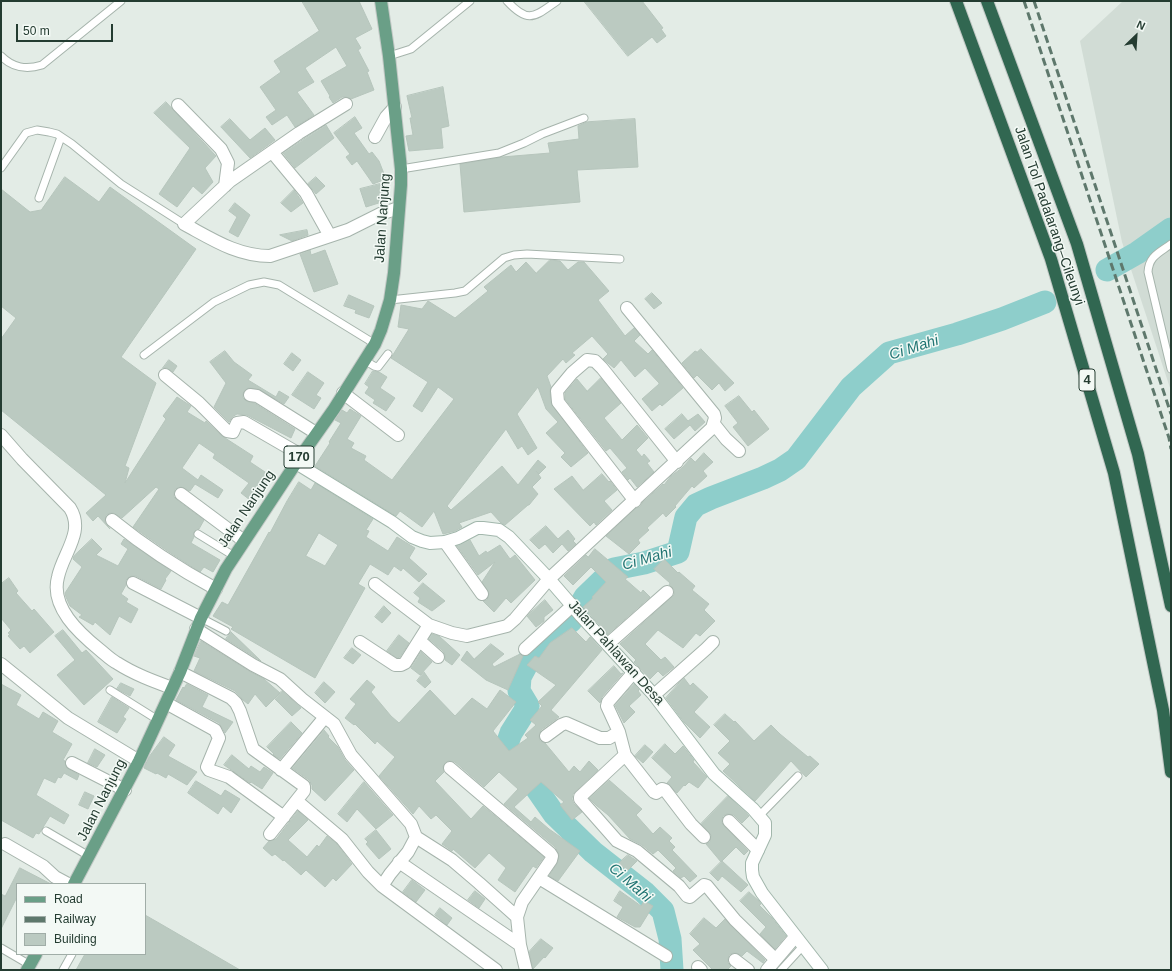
<!DOCTYPE html>
<html>
<head>
<meta charset="utf-8">
<style>
  body { margin:0 }
  #map { position:relative; width:1172px; height:971px; overflow:hidden; background:#e3ece6; font-family:Helvetica,sans-serif }
  canvas { display:block }
  .frame { position:absolute; inset:0; border:2px solid #243c31; pointer-events:none }
  .legend { position:absolute; left:16px; top:883px; width:130px; height:72px; box-sizing:border-box; background:#f3f9f5; border:1px solid #a0ada7; margin:0; padding:5px 7px; list-style:none; font-size:12px; color:#243c31 }
  .legend li { display:flex; align-items:center; gap:8px; height:20px }
  .legend b { width:20px; border:1px solid #a0ada7 }
  .north { position:absolute; left:1116px; top:16px; width:40px; height:40px; -webkit-text-stroke:3px #f3f9f5; paint-order:stroke; rotate:25deg; font-size:11px; font-weight:700; line-height:16px; text-align:center; color:#243c31 }
  .north::after { content:''; display:block; margin:auto; width:14px; height:18px; background:#243c31; clip-path:polygon(50% 0,100% 100%,50% 72%,0 100%) }
  .scale { position:absolute; left:16px; top:24px; width:97px; height:18px; box-sizing:border-box; border:2px solid #243c31; border-top:0; padding-left:5px; font-size:12px; line-height:14px; white-space:nowrap; color:#243c31; -webkit-text-stroke:3px #f3f9f5; paint-order:stroke }
</style>
</head>
<body>
<div id="map">
<canvas width="1172" height="971"></canvas>
<div class="frame"></div>
<ul class="legend">
<li><b style="height:5px;background:#6a9f87"></b>Road</li>
<li><b style="height:5px;background:#5e786c"></b>Railway</li>
<li><b style="height:11px;background:#bbcac1"></b>Building</li>
</ul>
<div class="north">N</div>
<div class="scale">50 m</div>
</div>
<script>
const ctx = document.querySelector('canvas').getContext('2d');
ctx.lineJoin = 'round';
function fill(path, color) {
  ctx.fillStyle = color;
  ctx.fill(path, 'evenodd');
}
function trace(path, color, width, dash) {
  ctx.strokeStyle = color;
  ctx.lineWidth = width;
  ctx.lineCap = dash ? 'butt' : 'round';
  ctx.setLineDash(dash || []);
  ctx.stroke(path);
}
function drawText(font, color, halo, rows, align = 'center') {
  ctx.font = font + ' Helvetica,sans-serif';
  ctx.lineWidth = 3;
  ctx.setLineDash([]);
  ctx.textBaseline = 'middle';
  ctx.strokeStyle = halo;
  ctx.fillStyle = color;
  for (const [text, x, y, turn = 0] of rows) {
    ctx.save();
    ctx.translate(x, y);
    ctx.rotate((+turn || 0) * Math.PI / 180);
    ctx.textAlign = isNaN(turn) ? turn : align;
    if (halo) ctx.strokeText(text, 0, 0);
    ctx.fillText(text, 0, 0);
    ctx.restore();
  }
}
fill(new Path2D(`
  M1123,1H1171V391L1122,242L1080,41Z`), '#d1dcd5');
trace(new Path2D(`
  M1107,270L1137,253L1171,229
  M672,970L670,939L663,911L644,892L593,852L554,814L527,775L511,759L506,747L511,733L528,706L519,691L520,677L534,651L571,621L585,597L614,569L644,563L678,552L686,517L696,505L711,498L763,478L780,470L796,459L851,387L889,353L957,334L1002,319L1045,302`), '#8ececb', 23);
const building = new Path2D(`
  M302,1H359L372,29L355,38L361,48L358,50L369,71L367,72L374,90L351,99L346,97H342L333,103L329,97L330,96L321,81L347,66L336,47L305,68L314,82L297,92L314,115L295,127L287,115L272,125L266,117L276,110L260,87L281,72L274,61L319,31Z
  M584,1H642L663,28L661,29L666,36L657,43L652,37L628,56Z
  M443,87L449,126L441,128L443,148L409,151L406,136L413,135L410,118H412L407,96Z
  M166,102L216,156L205,168L213,182L202,194L193,186L177,207L159,194L190,148L154,113Z
  M355,117L362,128L354,133L369,154L372,152L379,161L386,179L373,184L357,161L352,165L346,157L350,154L334,133Z
  M230,119L250,140L265,128L275,140L250,158L221,127Z
  M635,119L638,167L577,170L580,202L464,212L460,164L502,157L550,153L548,143L579,139L578,126L587,122Z
  M326,125L334,138L295,168L283,153Z
  M65,177L99,202L110,187L196,249L121,357L156,383L125,466L129,468L125,483L166,419L163,416L177,397L191,406L187,412L205,423L206,421L222,436L253,456L250,462L271,476L263,487L261,486L250,500L241,493L249,483L213,458L215,454L199,443L182,468L198,480L201,475L223,490L218,498L195,484L190,491L181,487L175,489L174,493V497L177,500L204,520L199,529L194,532V537L191,543L220,560L213,572L204,567L200,572L166,550L133,527L159,489L156,487L122,518L113,513H110L106,515L105,522L110,529L98,516L93,521L86,513L106,495L1,410V339L16,318L1,306V189L30,212L41,210Z
  M316,177L325,186L316,194L308,184Z
  M380,184L385,201L366,207L360,189Z
  M294,190L303,203L291,212L281,203Z
  M235,203L250,215L238,237L229,232L237,217L229,211Z
  M307,230L308,235L292,241L280,235Z
  M310,250L311,255L325,250L338,284L314,292L300,254Z
  M550,260L560,261L568,270L578,262H584L609,291L598,300L625,336L634,328L640,335L634,341L648,354L652,350L683,388L662,406L660,404L652,411L642,399L659,384V383L645,368L635,377L621,360L614,368L603,359L608,354L592,336L572,353L575,355L566,363L563,359L547,376L551,387L550,391L551,403L588,453L571,467L561,457L565,453L546,433L558,422L546,409L538,387L517,414L537,448L528,455L522,446L518,449L506,429L447,506L451,510L502,466L518,485L538,460L546,467L539,474L536,471L541,478L532,487L538,494L529,505H528L505,525L501,523L491,512L459,523L462,527L455,531L443,534L434,511L422,527L400,511L396,516L315,466L330,443L329,442L341,423L335,420L342,410L347,413L350,409L361,416L347,439L354,443L351,448L366,456L364,460L392,480L454,399L438,387L422,412L413,406L428,382L391,358L409,329L398,327L401,305L422,309L428,301L455,318L488,291L484,287L511,265L516,272L526,262L536,273Z
  M652,293L662,303L654,309L645,299Z
  M349,295L374,306L369,318L355,313L356,310L344,306Z
  M701,349L734,383L725,391L719,383L712,390L697,375L694,378L682,363L695,351L697,352Z
  M225,351L234,362L252,375L248,380L276,397L279,391L289,397L284,404L258,389L248,388L244,391L243,394V398L246,401L254,403L295,429L291,438L247,415L237,414L232,417L229,422L214,407L226,383L210,362Z
  M292,353L301,360L293,371L284,364Z
  M169,360L177,366L173,372L167,368H163Z
  M373,371L379,372L387,377L380,388L395,398L386,411L373,403L375,400L365,393L369,387L365,384Z
  M308,372L324,383L316,395L321,398L314,409L292,395Z
  M601,378L621,403L604,418L622,440L637,425L648,438L636,450L642,457L644,454L650,461L647,463L654,472L637,487L630,478L628,480L622,472L627,468L610,448L606,451L565,399V393L577,379L587,391Z
  M739,396L752,412L754,410L769,429L748,446L733,427L738,423L725,406Z
  M682,414L688,421L698,414L705,422L695,431L690,425L674,439L665,429Z
  M704,453L713,462L703,471L707,476L694,488L692,486L675,506L676,507L666,517L663,513L647,528L649,530L638,540L640,543L629,554L606,536L636,508L640,507L642,503L663,484L664,485L671,476L682,468L691,458L695,462Z
  M602,474L609,482L610,481L617,490L604,501L612,510L596,525L594,522L590,526L554,489L572,476L583,490Z
  M299,482L311,490L315,483L373,519L366,530L369,531L366,537L388,551L397,537L415,548L409,558L427,574L419,582L403,568L401,571L394,566L388,575L370,564L358,584L365,588L315,678L231,629L233,627L213,616L222,602L228,605L269,532L270,533L287,501ZM319,533L338,545L325,566L306,556Z
  M546,526L558,539L568,530L575,539L573,541L576,544L568,551L562,544L553,553L545,544L539,549L530,540Z
  M92,539L102,549L96,555L118,566L128,549L121,544L124,539L171,571L165,579L166,580L161,589L136,576H132L129,577L126,580V585L121,594L128,599L126,602L138,609L131,623L119,616L110,635L95,622L93,625L79,617L82,615L70,606L66,597L65,593L82,567L73,559L74,556Z
  M470,540L479,556L486,551L487,553L500,545L510,559L515,555L535,580L511,603L506,598L494,612L483,601L487,600L489,594L482,582L495,562L478,575L457,546Z
  M595,549L628,577L625,579L641,593L643,590L650,597L608,634L583,607L593,598L592,597L606,582L591,567L573,585L564,576L586,555L588,557Z
  M664,559L678,573L679,572L695,586L692,590L709,604L704,610L715,621L700,636L696,633L683,648L658,630L645,644L661,660L665,657L674,667L663,676L658,671L650,679L634,662L636,660L620,644L674,595V590L672,587L669,585L670,583L654,569Z
  M9,578L18,591L16,593L32,611L34,609L54,632L30,653L24,646L20,649L8,636L10,634L8,633L11,630L1,618V584Z
  M423,583L445,601L432,611L418,602L420,598L414,593Z
  M545,600L553,610L544,617V621L536,627L527,616Z
  M384,606L391,613L382,623L375,617Z
  M572,628L586,642L590,637L602,650L551,710L559,717L541,730L539,737L540,741L545,743L569,772L574,766L580,772L589,761L598,770L573,794L572,799L574,804L582,812L572,820L560,805L564,802L541,782L514,807L531,822L535,817L549,829L580,851L558,881L549,876L558,862L559,855L558,852L555,847L504,804L518,789L499,772L484,787L455,762L448,761L443,766L444,772L435,781L471,819L483,806L544,857L536,868L533,866L515,892L498,880L506,868L489,853L475,868L453,849L452,851L442,844L452,831L436,815L431,819L419,806L413,814L379,776L395,757L377,741L375,744L355,724L354,725L345,718L356,704L350,699L367,680L375,687L371,692L391,716L399,723L430,690L455,716L472,698L487,709L500,690L516,702L493,731L509,751L528,738L525,735L536,725L530,720L542,706L538,702L556,685L527,665L535,656L539,658L550,643Z
  M63,630L82,653L86,650L113,679L84,705L57,675L75,660L55,636Z
  M231,632L261,661L226,639Z
  M432,634L439,636L460,655L452,665L445,660V655L443,651L429,639Z
  M399,635L409,643L400,657L397,658L387,651Z
  M201,641L249,671L264,679L280,693L266,707L255,694L248,704L243,700L235,691L194,671L200,658L194,656Z
  M491,644L504,654L492,664L494,667L520,654L523,656L508,690L486,680L461,660L467,651L474,659Z
  M352,648L361,655L353,664L344,658Z
  M421,652L432,662L420,675L411,668Z
  M614,666L621,674L623,673L602,697L600,703L588,691Z
  M424,672L431,682L425,688L417,681Z
  M684,678L690,686L693,683L708,697L694,712L710,727L700,738L684,722L666,698Z
  M324,682L335,692L325,703L315,693Z
  M121,683L134,689L130,696L117,689Z
  M1,684L21,695L16,705L39,719L43,712L58,721L52,732L72,744L63,760L65,761L66,767L79,775L77,780L64,773L61,778L58,777L55,783L44,778L36,795L69,815L64,824L50,816L39,834L36,833L33,838L1,820Z
  M187,684L208,695L202,707L233,722L225,733L219,723L176,700L183,687L184,688Z
  M634,684L639,690L638,691L641,695L629,706L635,712L624,723L615,705Z
  M282,691L301,708L292,716L275,699Z
  M112,697L129,708L123,717L126,719L117,733L98,722Z
  M725,714L734,722L735,721L754,741L771,725L780,734L808,757L810,756L819,764L806,777L791,761L755,801L723,771L730,764L718,753L730,741L714,725Z
  M291,722L302,733L280,759L273,755L274,754L267,747Z
  M324,730L329,736L328,737L338,747L345,760L354,770L325,801L312,789V785L309,780L292,768Z
  M164,737L175,745L168,756L197,772L187,785L168,774L166,778L157,773L156,774L144,768L149,757Z
  M665,744L675,754L683,746L694,760L693,762L707,777L698,788L689,782L685,786L684,785L677,793L667,783L672,777L652,758Z
  M645,745L653,752L643,763L635,756Z
  M95,749L105,755L97,767L88,763Z
  M232,755L249,769L251,766L260,772L264,767L273,773L262,789L251,782L250,783L224,765Z
  M609,780L642,809L636,815L653,834L660,827L672,838L669,841L675,847L672,850L697,876L690,882L684,876L681,878L673,871L676,868L658,850L653,854L642,845L630,839L608,815L597,806L589,798Z
  M196,781L221,796L225,790L240,799L231,813L223,806L218,814L188,793Z
  M364,782L393,815L376,829L357,809L347,822L338,814Z
  M85,792L94,796L88,809L79,805Z
  M728,796L749,816L742,823L734,815L727,814L723,816L722,819V823L748,851L744,855L736,847L721,862L706,844L710,842L711,835L701,824Z
  M298,811L308,820L288,840L307,857L317,845L319,847L327,836L337,844L352,864L336,881L333,878L325,887L306,870L301,875L284,860L283,861L275,854L272,856L263,848L269,841L276,839Z
  M376,830L391,849L379,859L366,844L368,842L365,839Z
  M628,855L637,861L627,871L619,863Z
  M722,861L748,885L741,892L722,876L718,881L710,873Z
  M20,868L51,884H17V897L1,929V894L5,896Z
  M412,880L425,890L416,902L403,892Z
  M475,891L485,899L479,908L468,900Z
  M620,891L641,906L644,901L653,906L640,927H635L617,917L623,907L614,901Z
  M749,892L759,901L761,904L759,905L772,918L786,936L775,949L760,934L766,927L740,901Z
  M440,908L452,918L447,925L435,915Z
  M145,915L159,923L240,970H76L85,954H145Z
  M704,918L716,928L725,919L765,960L763,963L747,951L742,956L736,953H733L729,955L728,959V963L731,966L727,970H713L693,950L700,944L690,934Z
  M541,939L553,948L545,958L544,957L533,969L529,952Z`);
fill(building, '#bbcac1');
trace(building, '#b6c5bc', 1);
const service = new Path2D(`
  M507,1C529,25 535,16 557,1
  M1,56C13,68 26,70 42,65L121,1
  M389,56L411,49L470,1
  M1,168L26,133L37,130L49,132L57,134L72,144L121,184L184,224
  M401,169L499,153L524,143L542,134L584,118
  M39,198L61,137
  M1171,244C1159,253 1149,256 1148,272L1171,369
  M390,300L455,293L465,291L504,258L514,255L527,254L620,259
  M144,355L214,302L249,285L264,282L279,285L375,344
  M364,360L374,366L378,367L388,354
  M198,534L234,556
  M201,618L226,631
  M110,690L158,720
  M759,816L798,776
  M46,831L89,856
  M1,948L30,965
  M63,970L72,954
  M781,970L803,946`);
const minor = new Path2D(`
  M346,104L299,133L230,181L184,224C212,239 237,256 270,256L348,230L380,214L399,208
  M178,105L221,149L228,163L225,186
  M375,137L386,117L395,107
  M272,152L306,193L330,236
  M165,375L199,403L227,431L233,432L237,423L244,422L301,455
  M343,393L398,435
  M250,395L257,396L316,433
  M714,424L726,439L739,451
  M1,435L22,459L70,508C85,532 63,553 58,577C50,607 79,633 100,650C105,654 111,660 117,663C134,674 153,681 172,688
  M181,494L244,541
  M635,501L558,402L557,391L572,373L587,360L595,361L602,368L677,462
  M112,520C144,546 179,569 216,589
  M445,542L482,594
  M133,583L201,618
  M375,584L429,625L452,633L467,636L507,626L515,619L549,579L712,428L715,418L714,414L627,308
  M196,629L253,665L280,679L302,699L334,724L351,755L411,824L416,837L408,852L390,874L382,886
  M420,641L438,657
  M360,642L395,665H401L405,663L429,625
  M608,644L667,592
  M525,649L573,605
  M1,664L68,718L139,761
  M180,672L231,698L236,703L240,711L253,749L304,786V791L270,834
  M634,672L608,702L607,706L619,732L625,755L654,792L656,793L662,789L665,790L691,824L704,837
  M654,695L706,649L713,642
  M166,703L215,730L219,738L207,767L209,770L229,777L284,817
  M546,736L561,725L566,723L600,738H609L619,732
  M625,755L580,797V799L617,841L637,851L679,886L687,896L690,897L704,885L707,886L735,920L775,959
  M72,763L125,790
  M450,768L550,853L552,856L551,860L522,902L517,917L520,945L526,970
  M281,770L325,717
  M297,801L342,839L368,872L382,886L496,970
  M729,821L758,850
  M416,837L452,860L479,883L517,917
  M5,844L43,866L55,877L68,884
  M399,862L520,945
  M539,878L666,956
  M735,960L748,970
  M698,967L701,970
  M767,970L795,937`);
const secondary = new Path2D(`
  M296,463L392,522L412,537L422,541L430,543L445,542L458,538L477,528H483L499,530L509,537L549,579L581,616L654,695L714,774L753,809L765,823V835L752,863V870L753,877L762,893L822,970`);
const primary = new Path2D(`
  M74,884L139,761L180,672L201,618L226,569L296,463L334,409L375,344L381,330L390,300L394,273L401,185V169L389,56L381,1
  M27,970L36,954`);
const motorway = new Path2D(`
  M956,1L1051,259L1114,473L1163,710L1171,772
  M987,1L1077,244L1138,454L1171,606`);
trace(service, '#a6b4ac', 9);
trace(minor, '#a6b4ac', 14);
trace(secondary, '#a2b7ac', 14);
trace(primary, '#c2c8c5', 14);
trace(motorway, '#c2c8c5', 14);
trace(service, '#fff', 7);
trace(minor, '#fff', 12);
trace(secondary, '#fff', 12);
trace(primary, '#6a9f87', 12);
trace(motorway, '#316751', 12);
trace(new Path2D(`
  M1024,1L1169,438L1171,449
  M1034,1L1171,414`), '#5e786c', 3, [8, 4]);
for (const [x, y, w] of [
  [1087,380,16],
  [299,457,30]
]) {
  const box = new Path2D();
  box.roundRect(x - w / 2, y - 11, w, 22, 3);
  ctx.fillStyle = '#f3f9f5';
  ctx.fill(box);
  trace(box, '#243c31', 1);
}
drawText('bold 13px', '#243c31', null, [
  ["4",1087,380],
  ["170",299,457]
]);
drawText('14px', '#243c31', '#f3f9f5', [
  ["Jalan Tol Padalarang–Cileunyi",1049,216,71],
  ["Jalan Nanjung",383,218,-86],
  ["Jalan Nanjung",247,509,-56],
  ["Jalan Pahlawan Desa",616,653,48],
  ["Jalan Nanjung",102,800,-63]
]);
drawText('italic 15px', '#217573', '#f3f9f5', [
  ["Ci Mahi",914,348,-18],
  ["Ci Mahi",647,559,-16],
  ["Ci Mahi",630,883,41]
]);
</script>
</body>
</html>
